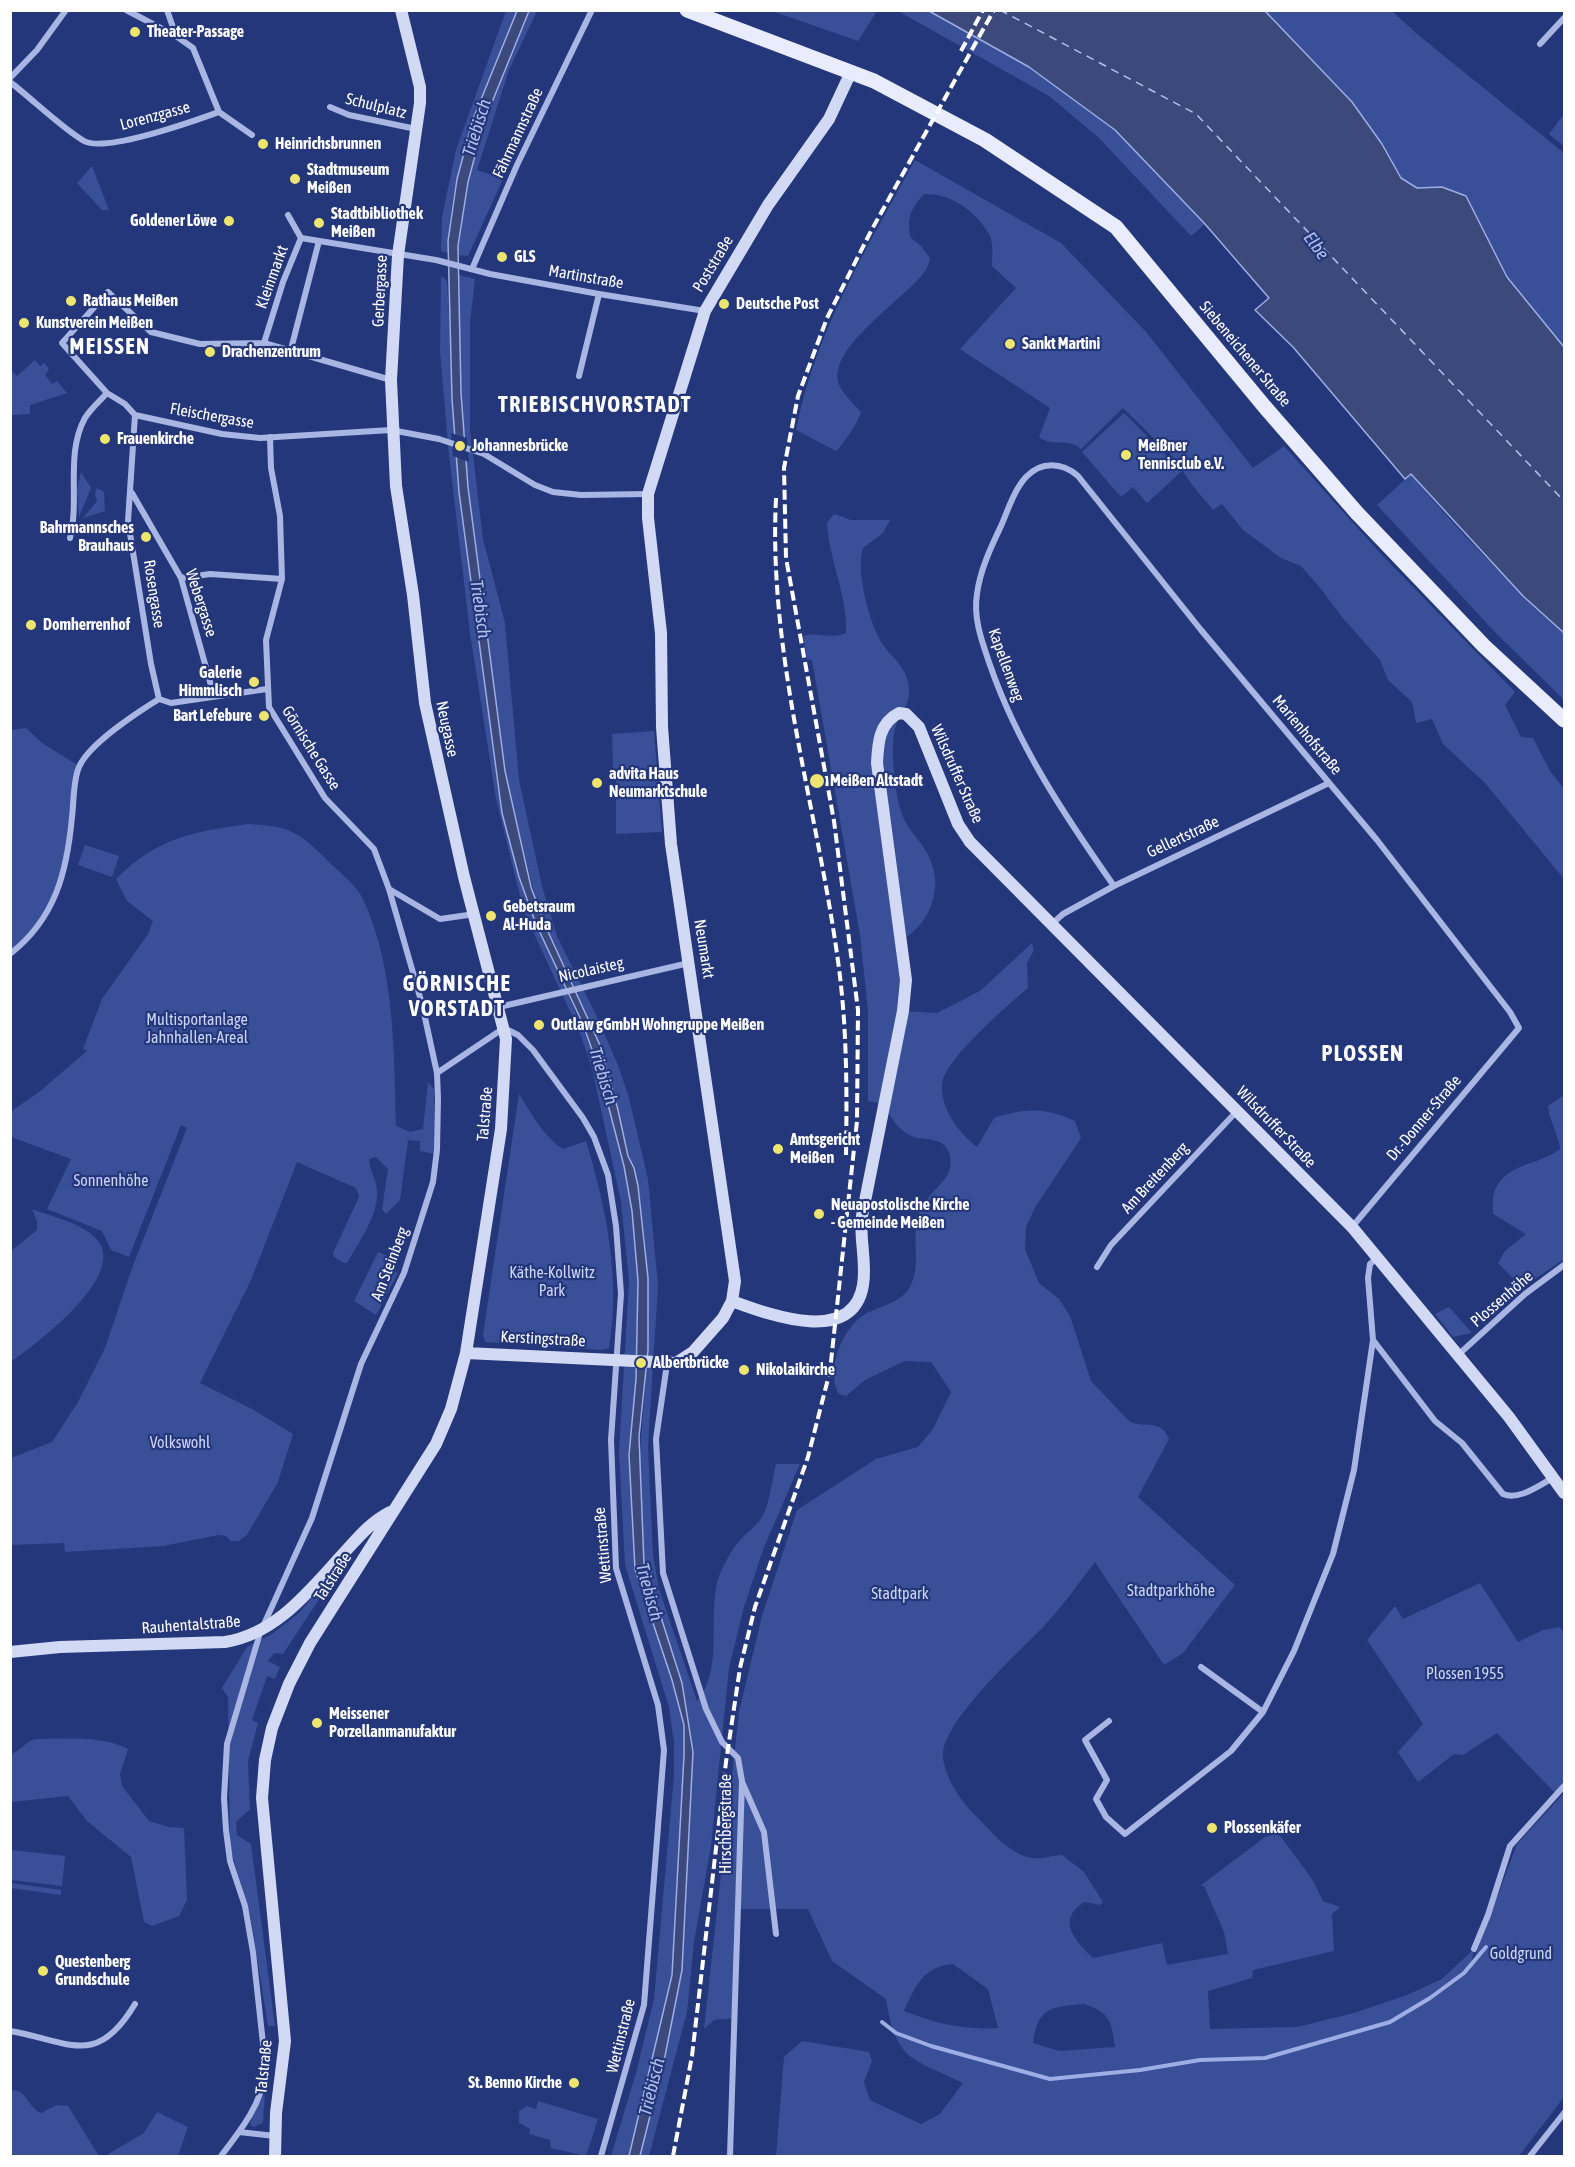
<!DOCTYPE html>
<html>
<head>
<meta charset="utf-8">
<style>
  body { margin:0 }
  #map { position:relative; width:1575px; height:2167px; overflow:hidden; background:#25377b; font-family:"Asap Condensed",sans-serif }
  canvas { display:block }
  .frame { position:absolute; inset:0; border:12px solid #fff; pointer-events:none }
</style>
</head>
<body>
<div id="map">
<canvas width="1575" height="2167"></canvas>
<div class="frame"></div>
</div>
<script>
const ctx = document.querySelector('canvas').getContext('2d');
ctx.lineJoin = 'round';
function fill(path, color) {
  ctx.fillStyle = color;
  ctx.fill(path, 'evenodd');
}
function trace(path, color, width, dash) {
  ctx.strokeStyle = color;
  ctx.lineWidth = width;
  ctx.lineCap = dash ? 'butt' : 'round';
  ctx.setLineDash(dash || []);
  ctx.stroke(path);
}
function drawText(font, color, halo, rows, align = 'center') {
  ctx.font = font + ' "Asap Condensed",sans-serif';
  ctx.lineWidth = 4.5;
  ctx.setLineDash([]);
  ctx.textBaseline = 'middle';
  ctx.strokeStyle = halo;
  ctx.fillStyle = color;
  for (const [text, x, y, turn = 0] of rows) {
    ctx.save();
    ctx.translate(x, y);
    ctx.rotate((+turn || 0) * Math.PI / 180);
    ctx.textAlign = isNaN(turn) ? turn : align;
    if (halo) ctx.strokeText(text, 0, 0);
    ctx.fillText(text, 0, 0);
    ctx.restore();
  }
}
fill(new Path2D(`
  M506,11H517C485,89 449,167 448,253L441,251L442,217L456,150Z
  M529,11H537L509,70L477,170L503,179L468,256L458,255V246L468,182L484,122Z
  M772,11L877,10V11L858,41Z
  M898,11H929L1029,67L1115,130L1205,224L1191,236L1099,138L1049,96Z
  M1265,11H1392L1417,34L1564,153V347L1507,277L1466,196L1442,187L1417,188L1401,178L1382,144L1352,102Z
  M1564,114V146L1549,134Z
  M915,160L1061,243L1147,333L1253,468L1284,446L1381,554L1515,692L1505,705L1521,737L1533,738L1550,771L1564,789V879L1485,783L1443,744L1432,719L1416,723L1412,702L1388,680L1380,660L1342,617L1321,589L1301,566L1281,558L1243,530L1222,504L1213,510L1193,486L1173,457L1123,408L1081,449C1068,437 1053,448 1039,437L1050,408L960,349L1016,288L992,266C992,256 994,243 989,234C976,211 950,193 924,194C911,208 906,219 911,238L921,246L930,258C929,262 928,268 925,271C911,295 821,350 840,387C844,395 854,404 861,412C859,420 843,445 836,451L796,430C815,332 868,246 915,160Z
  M92,166L109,210H102L77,183Z
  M459,275L475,279L470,323V430L483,539L505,623L519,780L542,886L557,936L597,1017L618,1065L629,1098L648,1179L658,1285L648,1446L653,1555L659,1589L697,1701C725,1667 706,1616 719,1576C723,1566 732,1549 740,1540C747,1532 756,1527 762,1517C770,1503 772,1480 776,1464H800L764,1547L744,1607L729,1668L711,1846L694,1942L687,2012L649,2156H640L665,2056L682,1970L693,1752L682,1683L644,1564L639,1465L648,1350L645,1242L638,1186L634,1168L628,1156L618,1110L599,1043L537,905L505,771L468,487L461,393Z
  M441,276L447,281L459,492L502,813L519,877L598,1066L624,1166L632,1211L638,1281L636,1379L629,1455L635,1569L672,1680L684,1725V1755L672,1975L629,2156H611L636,2073L654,1999L674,1775V1743L669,1707L625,1565L619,1452L629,1281L621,1202L592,1068L580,1033L524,912L496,799L470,633L449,455L440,352Z
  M35,360L40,366L44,363L49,369L45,375L52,384L57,381L67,393L30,405V414L11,415V370L17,376Z
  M1124,413L1182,471L1147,503L1133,487L1121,497L1082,452Z
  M81,472L91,488L79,517L77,489Z
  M1411,474C1457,531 1510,583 1564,633V700L1494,631L1377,505Z
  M97,488L104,492L105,511L83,518L97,501L95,494Z
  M834,514L851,520H890L883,533L863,548C855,570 870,626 883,645C892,657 905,667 908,682C913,703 900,711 895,729C893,737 893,748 893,756C894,776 896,802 904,819C910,832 921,841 927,853C945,885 932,922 902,940L903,1011L937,1013L980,991L1032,943L1034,950L1027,963L1028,988C1009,1004 944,1060 942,1084C940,1108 959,1133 977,1147L994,1118C1026,1108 1044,1107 1075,1121L1081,1138L1036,1206L1026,1227L1025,1249L1039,1283L1059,1299L1070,1316L1091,1381L1130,1422C1147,1428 1161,1419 1169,1439L1138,1497L1235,1585L1183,1653L1164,1665L1095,1562C1078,1584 1062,1607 1044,1626C1020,1651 939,1724 943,1758C946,1780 962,1803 977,1817C992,1832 1008,1853 1031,1858C1040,1860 1053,1855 1062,1855L1084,1872L1103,1902L1100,1905L1084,1902C1055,1921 1076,1941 1093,1958L1162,1943L1167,1965L1228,1954L1224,1932L1204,1886H1200L1265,1837L1278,1833L1312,1879L1323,1901L1340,1907L1332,1914L1334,1951L1253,1970L1252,1978L1208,1991L1210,2029L1297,2027L1354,2013L1407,1995L1442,1979L1474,1949L1471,1967L1517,1844L1564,1793V2097L1519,2156H776L784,2057L802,2041L869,2052L872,2061L864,2082L870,2100L921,2124L940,2114L963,2083C912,2058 896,2062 886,1999L832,1961L808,1909H740L734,2018L714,2020L704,2029L739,1712L762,1616L797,1510L876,1459L918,1447L933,1429L951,1392L931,1362L905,1361L865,1380L846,1396L839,1394C826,1372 840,1333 861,1317C874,1307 897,1305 908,1290C924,1267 909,1237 920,1210C928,1190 958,1179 949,1153C943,1136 926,1141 914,1137C898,1131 891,1117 883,1104L868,1101V1011L860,935L812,660L807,659L803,636C817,631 832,640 846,633C848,597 829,560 827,523ZM953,1964L988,1989L998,2028C964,2030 937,2024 904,2011C915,1986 924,1966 953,1964ZM1084,2004C1111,2013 1111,2021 1115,2047L1059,2051L1033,2043C1038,2006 1052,2007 1084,2004Z
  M26,728L42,743L79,766L69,854L45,914L11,954V730Z
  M654,731L662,832L616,834V772H613L612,734Z
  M249,824C290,826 299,832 328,861C340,873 357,885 364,901C395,970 394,1052 396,1126L410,1132L423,1129L428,1082L434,1089L435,1154L420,1151V1141L408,1140L400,1200L386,1214L382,1209L388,1169L376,1157L369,1159C369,1170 377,1180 377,1192C378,1216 359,1242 347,1263H344L334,1257L333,1253L359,1197L356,1188L297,1162L251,1280L200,1383L252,1409L293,1434L278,1482L247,1535L239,1541H231L226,1536L219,1535L163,1546L65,1552L64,1543L11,1545V1458L52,1442L78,1402L105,1348L132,1268L187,1128L181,1125L129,1257L111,1250L102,1231L47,1209L71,1159L11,1137L10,1112L39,1092L87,1051L83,1049L102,999L148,934L153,921L127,901L116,879C156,838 195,831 249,824Z
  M85,845L119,856L112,877L78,865Z
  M519,1094C531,1113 544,1137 563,1149L586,1141C606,1207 621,1279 609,1348L601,1350L485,1342L483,1335Z
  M1564,1095V1259L1522,1288L1498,1263L1505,1251L1526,1234L1493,1214C1493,1207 1492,1196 1495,1190C1506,1163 1540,1165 1560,1149C1560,1139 1549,1120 1548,1106Z
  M32,1209C52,1217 84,1223 98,1241C126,1277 36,1344 11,1362V1251L37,1230V1221Z
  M378,1252L387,1256L386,1269L398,1273L376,1315L354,1301Z
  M1449,1307L1472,1333L1453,1337L1435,1314Z
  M330,1576L333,1578L283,1654L274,1653L268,1661L280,1667L275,1679L267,1676L252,1720L258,1723L248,1761L250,1809L236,1822L237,1835L251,1844L275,2026H268L250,1913L230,1848L228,1697L222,1688L247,1647L272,1634L299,1613Z
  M1480,1583L1518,1642L1543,1630L1560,1627L1564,1633V1780L1555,1793L1497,1733L1463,1755L1454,1754L1418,1782L1398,1752L1423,1724L1367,1640L1395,1606L1403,1619Z
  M36,1739C65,1739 102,1735 128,1749L120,1774L122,1786L149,1821L169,1827L184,1828L187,1900L179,1916L152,1926L144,1922L131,1857L87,1821L68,1796L11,1802V1754C21,1751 25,1741 36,1739Z
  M12,1850L65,1856L62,1886L11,1880Z
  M11,1883L61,1890V1895L11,1888Z
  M11,2090C27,2089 28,2108 41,2113L57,2105L68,2106L99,2156H11Z
  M265,2094L263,2123L254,2127L250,2125L253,2113Z
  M538,2101L598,2119L586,2156L551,2148L550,2140L529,2134L530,2129L519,2123V2111L527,2106L536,2109Z
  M157,2112L188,2127L178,2156H105L144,2133Z`), '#394f98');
const water = new Path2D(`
  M517,11H529L484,122L468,182L458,246L461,393L468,487L505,771L531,887L544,923L599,1043L618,1110L628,1156L634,1168L638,1186L648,1278V1350L639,1437L644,1564L682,1683L693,1752L682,1970L665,2056L640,2156H629L672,1975L684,1755V1725L672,1680L635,1569L629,1455L636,1379L638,1281L632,1211L624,1166L598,1066L582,1022L536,924L519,877L502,813L459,492L452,399L448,241L457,179L473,119Z
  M929,11H1265L1352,102L1382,144L1401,178L1417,188L1442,187L1466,196L1507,277L1564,347V633L1523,596L1411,474L1405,479L1293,347L1255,310L1269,298L1205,224L1115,130L1029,67Z`);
fill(water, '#3c497b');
trace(water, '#9eaee5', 1.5);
fill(new Path2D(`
  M451,433L467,438L469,462L453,456Z`), '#25377b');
trace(new Path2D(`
  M882,2022L896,2033L931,2046L1050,2079L1140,2070L1200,2060L1265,2058L1390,2022L1430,1998L1464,1973L1486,1947`), '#9eaee5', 4);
trace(new Path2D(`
  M1000,10L1196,114L1564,501`), '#b4c1ec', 1.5, [8, 6]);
trace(new Path2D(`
  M126,10L176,36
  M167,10L176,36L193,48L219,112L252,135
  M1540,44L1564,18
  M10,78L37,50L66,10
  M10,82C31,98 63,129 84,141C106,153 194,121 219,112
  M330,107L349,115L416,129
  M288,215L301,238
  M301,238L436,260L490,274L599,294L705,311
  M472,269L517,165L592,10
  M264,343L283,282L301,238
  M291,349L319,241
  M579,376L599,294
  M391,380L264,343L200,344L151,332L108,292L62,343L107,393L125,404L135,415L222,434L260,438L391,430L439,439L484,454L535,485L553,492L581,495L648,494
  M135,415L128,521L151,664L159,699
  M132,493L181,578L214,696
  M70,538C80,499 65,454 85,418C91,408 100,401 107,393
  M181,578L210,574L282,579
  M1114,886C1065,816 1018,746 990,665C982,642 973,618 977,594C980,570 991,547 1001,526C1008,510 1014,490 1026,477C1041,461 1062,462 1078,476L1201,630L1377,840L1510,1012L1519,1028L1352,1227
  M389,889L440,919L475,914
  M1053,923L1063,914L1114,886L1329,783
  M10,954C56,918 67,871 72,817C74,801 73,781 79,767C89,744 138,712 159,699L171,703L267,689
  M499,1007L689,963
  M437,1073L504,1028L518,1035L533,1050L583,1118L594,1137L608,1175L616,1226L621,1294L611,1440L616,1568L658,1705L664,1750L644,2005L601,2156
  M1097,1267L1111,1245L1237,1111
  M1373,1340L1435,1421L1462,1443L1503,1494C1519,1501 1539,1485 1553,1478
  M1458,1355L1525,1294L1564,1265
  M667,1364L656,1439L663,1573L706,1709L722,1742L738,1758L742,1781L730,2156
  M1201,1667L1263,1712
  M1109,1721L1085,1740L1107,1780L1096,1799L1106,1817L1125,1834L1231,1751L1263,1712L1294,1651L1333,1554L1354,1470L1373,1340L1368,1278L1370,1264L1377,1258
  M743,1784L764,1832L776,1934
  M1474,1949L1488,1915L1510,1846L1564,1786
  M10,2031C69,2041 96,2069 135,2004
  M239,2132L275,2136
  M221,2156C241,2130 261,2105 266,2071L253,1952L245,1906L230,1861L226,1830L224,1798L227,1744L260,1633L312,1518L361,1364L404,1273L433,1182L437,1150L438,1099L437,1073L422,1004L389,889L374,849L325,798L269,707L266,640L282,579L280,516L271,468L270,437
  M1530,2156L1564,2113`), '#a9b6e4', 6);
trace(new Path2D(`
  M732,1301C768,1314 853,1347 863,1285C867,1262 859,1239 862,1216L903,1011L906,980L877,763C878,743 879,723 899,713L906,714L919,727L958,824L970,842L1352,1227L1509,1417L1564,1493
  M466,1353L676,1363L693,1352L723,1318L732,1301L735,1281L671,844L662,727L661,633L648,518V494L705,311L768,205L829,119L851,72
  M10,1652L60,1647L225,1642C276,1634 309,1591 342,1555C358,1538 369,1523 390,1512
  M275,2156L276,2113L285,2041L262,1798L265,1760L272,1728L289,1684L310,1643L436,1444L451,1409L466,1353L501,1129L506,1039L464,877L425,703L413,595L396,486L391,380L398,255L420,103V87L401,10`), '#d2d9f4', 12);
trace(new Path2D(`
  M687,10L874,81L985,140L1116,227L1264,406L1357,513L1484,646L1564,720`), '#e9ecfc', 15);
trace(new Path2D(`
  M961,51L983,10
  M776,498C768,655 817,807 838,961C847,1025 847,1090 846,1156
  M673,2156L692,2056L726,1762L740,1668L755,1607L808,1457L830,1371L857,1121L858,1010L834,821L786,558L784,468L798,396L827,318L871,231L994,10`), '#fff', 4, [10, 4.5]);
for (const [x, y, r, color] of [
  [135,32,6,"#ede56e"],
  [263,144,6,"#ede56e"],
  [295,179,6,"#ede56e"],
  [229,221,6,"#ede56e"],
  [319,223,6,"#ede56e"],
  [502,257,6,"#ede56e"],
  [71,301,6,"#ede56e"],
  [724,304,6,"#ede56e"],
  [24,323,6,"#ede56e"],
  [1010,344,6,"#ede56e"],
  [210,352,6,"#ede56e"],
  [105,439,6,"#ede56e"],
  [460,446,6,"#ede56e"],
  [1126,455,6,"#ede56e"],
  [146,537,6,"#ede56e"],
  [31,625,6,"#ede56e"],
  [254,682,6,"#ede56e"],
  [264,716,6,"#ede56e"],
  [817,781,8,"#ede56e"],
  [597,783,6,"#ede56e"],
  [491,916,6,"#ede56e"],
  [539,1025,6,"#ede56e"],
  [778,1149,6,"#ede56e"],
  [819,1214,6,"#ede56e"],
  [641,1363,6,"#ede56e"],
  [744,1370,6,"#ede56e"],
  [317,1723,6,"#ede56e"],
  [1212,1828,6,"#ede56e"],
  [43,1971,6,"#ede56e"],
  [574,2083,6,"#ede56e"]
]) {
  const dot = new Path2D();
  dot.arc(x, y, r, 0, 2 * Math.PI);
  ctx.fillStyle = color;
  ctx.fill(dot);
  trace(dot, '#25377b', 2);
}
drawText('bold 16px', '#fff', '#25377b', [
  ["Theater-Passage",147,32],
  ["Heinrichsbrunnen",275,144],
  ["Stadtmuseum",307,170],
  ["Meißen",307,188],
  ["Stadtbibliothek",331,214],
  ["Meißen",331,232],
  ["Goldener Löwe",217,221,"right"],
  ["GLS",514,257],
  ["Rathaus Meißen",83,301],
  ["Deutsche Post",736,304],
  ["Kunstverein Meißen",36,323],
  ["Sankt Martini",1022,344],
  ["Drachenzentrum",222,352],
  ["Frauenkirche",117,439],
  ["Johannesbrücke",472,446],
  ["Meißner",1138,446],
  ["Tennisclub e.V.",1138,464],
  ["Bahrmannsches",134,528,"right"],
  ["Brauhaus",134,546,"right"],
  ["Domherrenhof",43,625],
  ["Galerie",242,673,"right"],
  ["Himmlisch",242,691,"right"],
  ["Bart Lefebure",252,716,"right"],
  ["advita Haus",609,774],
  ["Neumarktschule",609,792],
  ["Meißen Altstadt",830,781],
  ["Gebetsraum",503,907],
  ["Al-Huda",503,925],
  ["Outlaw gGmbH Wohngruppe Meißen",551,1025],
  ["Amtsgericht",790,1140],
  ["Meißen",790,1158],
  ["Neuapostolische Kirche",831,1205],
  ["- Gemeinde Meißen",831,1223],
  ["Albertbrücke",653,1363],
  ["Nikolaikirche",756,1370],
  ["Meissener",329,1714],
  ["Porzellanmanufaktur",329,1732],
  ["Plossenkäfer",1224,1828],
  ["Questenberg",55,1962],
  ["Grundschule",55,1980],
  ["St. Benno Kirche",562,2083,"right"]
], 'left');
drawText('16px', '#fff', '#25377b', [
  ["Schulplatz",376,106,14],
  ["Lorenzgasse",155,116,-15],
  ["Fährmannstraße",518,133,-65],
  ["Poststraße",713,264,-59],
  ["Kleinmarkt",272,277,-70],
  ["Martinstraße",586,277,10],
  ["Gerbergasse",380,291,-87],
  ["Siebeneichener Straße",1245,354,50],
  ["Fleischergasse",212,416,10],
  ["Rosengasse",154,594,81],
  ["Webergasse",201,603,72],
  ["Kapellenweg",1006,665,70],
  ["Neugasse",447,729,78],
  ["Marienhofstraße",1307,735,50],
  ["Görnische Gasse",311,748,58],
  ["Wilsdruffer Straße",957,774,66],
  ["Gellertstraße",1183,837,-25],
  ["Neumarkt",704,949,81],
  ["Nicolaisteg",591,970,-13],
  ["Talstraße",485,1114,-85],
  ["Dr.-Donner-Straße",1424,1118,-50],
  ["Wilsdruffer Straße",1276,1127,46],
  ["Am Breitenberg",1155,1178,-47],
  ["Am Steinberg",390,1264,-69],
  ["Plossenhöhe",1502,1299,-41],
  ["Kerstingstraße",543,1339,3],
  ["Wettinstraße",603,1545,-95],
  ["Talstraße",333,1577,-57],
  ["Rauhentalstraße",191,1625,-4],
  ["Hirschbergstraße",726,1824,-90],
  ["Wettinstraße",621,2036,-76],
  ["Talstraße",264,2067,-84]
]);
drawText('16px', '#ccd5f4', '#25377b', [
  ["Multisportanlage",197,1020],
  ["Jahnhallen-Areal",197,1038],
  ["Sonnenhöhe",111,1181],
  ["Käthe-Kollwitz",552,1273],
  ["Park",552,1291],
  ["Volkswohl",180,1443],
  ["Stadtparkhöhe",1171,1591],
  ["Stadtpark",900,1594],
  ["Plossen 1955",1465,1674],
  ["Goldgrund",1521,1954]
]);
drawText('italic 18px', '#b4c1ec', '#25377b', [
  ["Triebisch",477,128,-73],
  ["Elbe",1316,246,54],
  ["Triebisch",480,609,82],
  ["Triebisch",603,1076,73],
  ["Triebisch",649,1592,75],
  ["Triebisch",652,2087,-76]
]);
ctx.letterSpacing = '1.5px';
drawText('bold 22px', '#fff', '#25377b', [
  ["MEISSEN",110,347],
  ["TRIEBISCHVORSTADT",595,405],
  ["GÖRNISCHE",457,984],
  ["VORSTADT",457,1009],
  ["PLOSSEN",1363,1054]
]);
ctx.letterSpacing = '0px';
</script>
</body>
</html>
